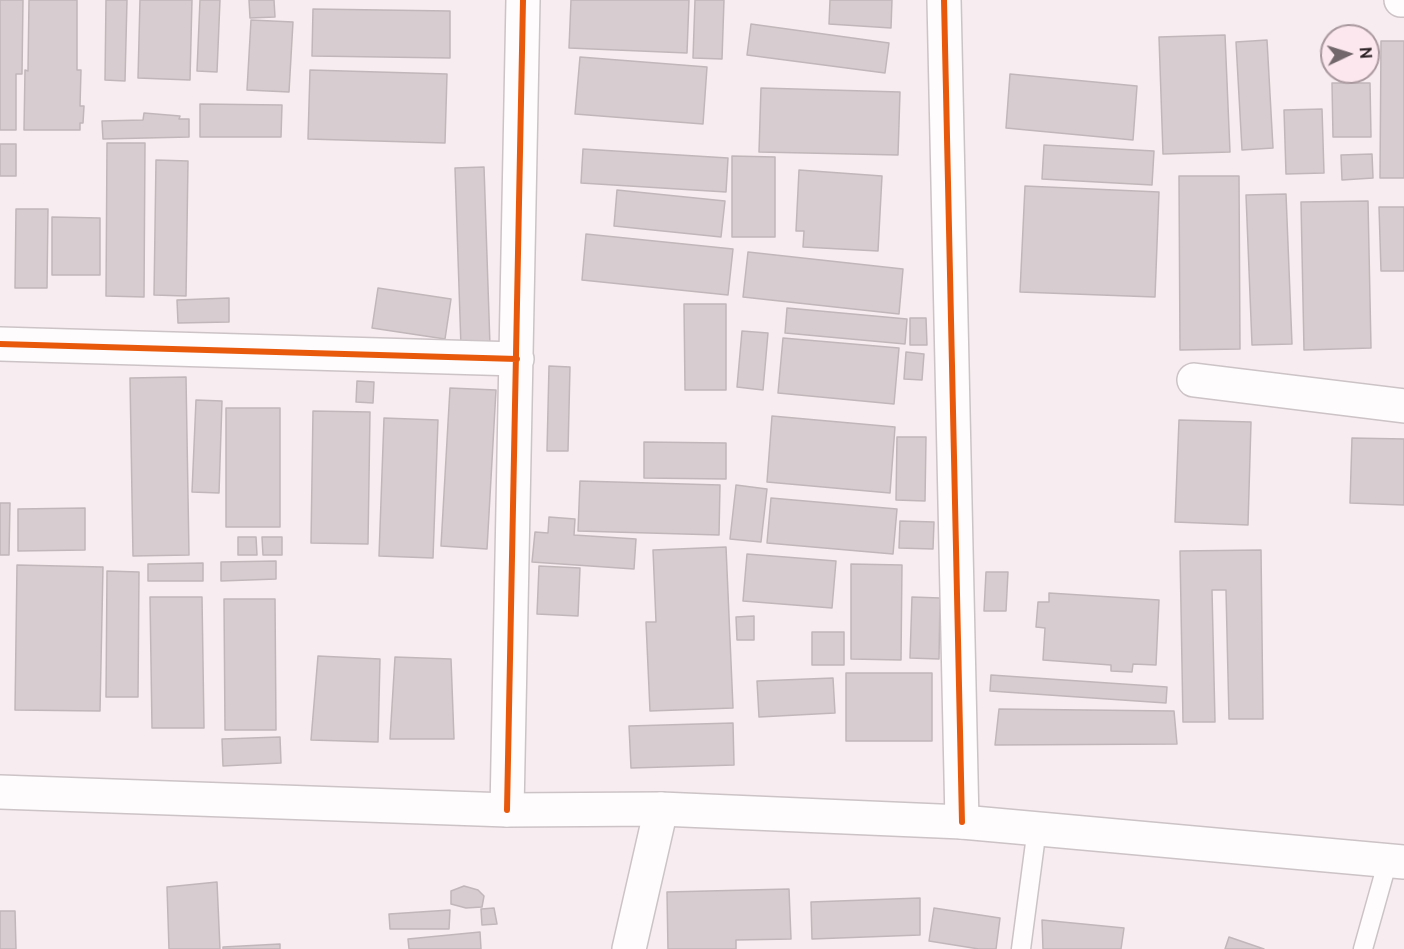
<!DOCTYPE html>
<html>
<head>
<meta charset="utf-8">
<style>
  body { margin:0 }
  #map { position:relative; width:1404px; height:949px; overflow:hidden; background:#f7ecef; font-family:Ubuntu,sans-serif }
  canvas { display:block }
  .north { position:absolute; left:1320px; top:24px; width:60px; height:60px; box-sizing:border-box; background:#fce7ee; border:2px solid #a8989e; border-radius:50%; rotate:86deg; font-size:16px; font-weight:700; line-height:24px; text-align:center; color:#2b2125 }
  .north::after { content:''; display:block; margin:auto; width:21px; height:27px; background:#72686c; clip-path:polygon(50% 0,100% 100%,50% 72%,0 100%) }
</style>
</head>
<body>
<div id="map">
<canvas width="1404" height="949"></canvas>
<div class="north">N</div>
</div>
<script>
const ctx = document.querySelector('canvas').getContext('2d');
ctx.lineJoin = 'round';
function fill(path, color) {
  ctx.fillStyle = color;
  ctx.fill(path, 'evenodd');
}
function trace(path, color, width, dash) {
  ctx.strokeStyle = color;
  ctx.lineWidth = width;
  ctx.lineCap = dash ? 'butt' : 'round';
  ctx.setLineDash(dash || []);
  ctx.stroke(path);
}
const building = new Path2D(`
  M0,0H23L22,74H16V130H0Z
  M29,0H77V70H81L80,106H84L83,123H80V130H24L25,70L28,71Z
  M106,0H127L125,81L105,80Z
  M140,0H192L190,80L138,78Z
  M200,0H220L217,72L197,71Z
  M249,0H274L275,17L250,18Z
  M571,0H689L687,53L569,48Z
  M695,0H724L722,59L693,58Z
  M830,0H892L891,28L829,24Z
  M313,9L450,11V58L312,56Z
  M251,20L293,22L289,92L247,90Z
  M751,24L889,43L885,73L747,55Z
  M1367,30V36H1337V31Z
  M1225,35L1230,152L1163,154L1159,37Z
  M1267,40L1273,148L1242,150L1236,42Z
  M1381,41H1404V178H1380Z
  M580,57L707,67L703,124L575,114Z
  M1368,69V74L1339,76L1338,72H1368Z
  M310,70L447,74L445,143L308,139Z
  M1010,74L1137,86L1133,140L1006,128Z
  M1332,83H1370L1371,137H1333Z
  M761,88L900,92L898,155L759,152Z
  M200,104L282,105L281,137H200Z
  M1322,109L1324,173L1286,174L1284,110Z
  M144,113L180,116L179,119H189V137L103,139L102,121L143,120Z
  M107,143H145L144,297L106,296Z
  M0,144H16V176H0Z
  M1044,145L1154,151L1152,185L1042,179Z
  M583,149L728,158L726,192L581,183Z
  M1372,154L1373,178L1342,180L1341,155Z
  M732,156L775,157V237H732Z
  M156,160L188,161L186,296L154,295Z
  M484,167L490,346L461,347L455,168Z
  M799,170L882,176L878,251L803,247L804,231H796Z
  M1179,176H1239L1240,349L1180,350Z
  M1025,186L1159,192L1155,297L1020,292Z
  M617,190L725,201L721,237L614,226Z
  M1286,194L1292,344L1252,345L1246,195Z
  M1368,201L1371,348L1304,350L1301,202Z
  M1379,207H1404V271H1381Z
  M16,209H48L47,288H15Z
  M52,217L100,218V275H52Z
  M586,234L733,249L728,295L582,280Z
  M748,252L903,269L899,314L743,297Z
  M378,288L451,299L445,339L372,328Z
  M229,298V322L178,323L177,300Z
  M684,304H726V390H685Z
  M787,308L907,319L905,344L785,333Z
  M910,318H926L927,345H910Z
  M742,331L768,333L763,390L737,387Z
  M783,338L899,348L894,404L778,393Z
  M906,352L924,354L922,380L904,379Z
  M549,366L570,367L568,451H547Z
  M186,377L189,555L133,556L130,378Z
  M357,381L374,382L373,403L356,402Z
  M450,388L496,390L487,549L441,546Z
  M196,400L222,401L219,493L192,492Z
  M226,408H280V527H226Z
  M313,411L370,412L368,544L311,543Z
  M772,416L895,427L890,493L767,482Z
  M384,418L438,420L433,558L379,556Z
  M1179,420L1251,422L1248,525L1175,522Z
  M897,437H926L925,501L896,500Z
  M1352,438L1404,439V505L1350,503Z
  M644,442L726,443V479L644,478Z
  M580,481L720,485L719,535L578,531Z
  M736,485L767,489L761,542L730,539Z
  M771,498L897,509L893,554L767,543Z
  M0,503H10L9,555H0Z
  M85,508V550L18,551V509Z
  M549,517L575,519L574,535L636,539L634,569L532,562L535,532L548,533Z
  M900,521L934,522L933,549L899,548Z
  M238,537H256L257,555H238Z
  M262,537H282V555H263Z
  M726,547L733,708L650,711L646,622H656L653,550Z
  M1261,550L1263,719H1229L1226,590H1212L1215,722H1183L1180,551Z
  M747,554L836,561L832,608L743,601Z
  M276,561V579L221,581V562Z
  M203,563V581H148V564Z
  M851,564L902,565L901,660L851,659Z
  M17,565L103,567L100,711L15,710Z
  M539,566L580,568L578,616L537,614Z
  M107,571L139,572L138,697H106Z
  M986,572H1008L1006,611H984Z
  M1049,593L1159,600L1156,665L1133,664L1132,672L1111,671V665L1043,660L1045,628L1036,627L1038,602H1049Z
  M150,597H202L204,728H152Z
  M912,597L940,598L939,659L910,658Z
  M224,599H275L276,730H225Z
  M754,616V640H737L736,617Z
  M812,632H844V665H812Z
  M318,656L380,659L378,742L311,740Z
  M395,657L451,659L454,739H390Z
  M846,673H932V741H846Z
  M991,675L1167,687L1166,703L990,691Z
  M833,678L835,713L759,717L757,681Z
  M999,709L1174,711L1177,744L995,745Z
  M733,723L734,765L631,768L629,726Z
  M280,737L281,763L223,766L222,739Z
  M217,882L220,949H169L167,887Z
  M464,886L478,890L484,896L482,907L466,908L451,904V891Z
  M789,889L791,939L736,940V949H668L667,892Z
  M920,898V935L812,939L811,902Z
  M494,908L497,924L482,925L481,909Z
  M934,908L1000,918L996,949H979L929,941Z
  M450,910L449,929H390L389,914Z
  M0,911H15L16,949H0Z
  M1042,920L1124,928L1121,949H1043Z
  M480,932L481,949H409L408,939Z
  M1229,937L1264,949H1225Z
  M280,944V949H223V947Z`);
fill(building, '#d7cdd0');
trace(building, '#c1b7ba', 1.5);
const service = new Path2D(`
  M1021,949L1037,828
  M1363,949L1388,860`);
const minor = new Path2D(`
  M944,0L962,822
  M1401,0H1404
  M0,344L517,359
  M1194,380L1404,406
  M507,810L523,0
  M629,949L661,809`);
const secondary = new Path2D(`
  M0,792L507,810L661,809L962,822L1404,862`);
trace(service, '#ccc3c6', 21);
trace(minor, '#ccc3c6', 36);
trace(secondary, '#ccc3c6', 36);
trace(service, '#fefcfd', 18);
trace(minor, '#fefcfd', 33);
trace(secondary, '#fefcfd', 33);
trace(new Path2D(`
  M944,0L962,822
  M0,344L517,359
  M507,810L523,0`), '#e8590c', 6);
</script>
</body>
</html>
